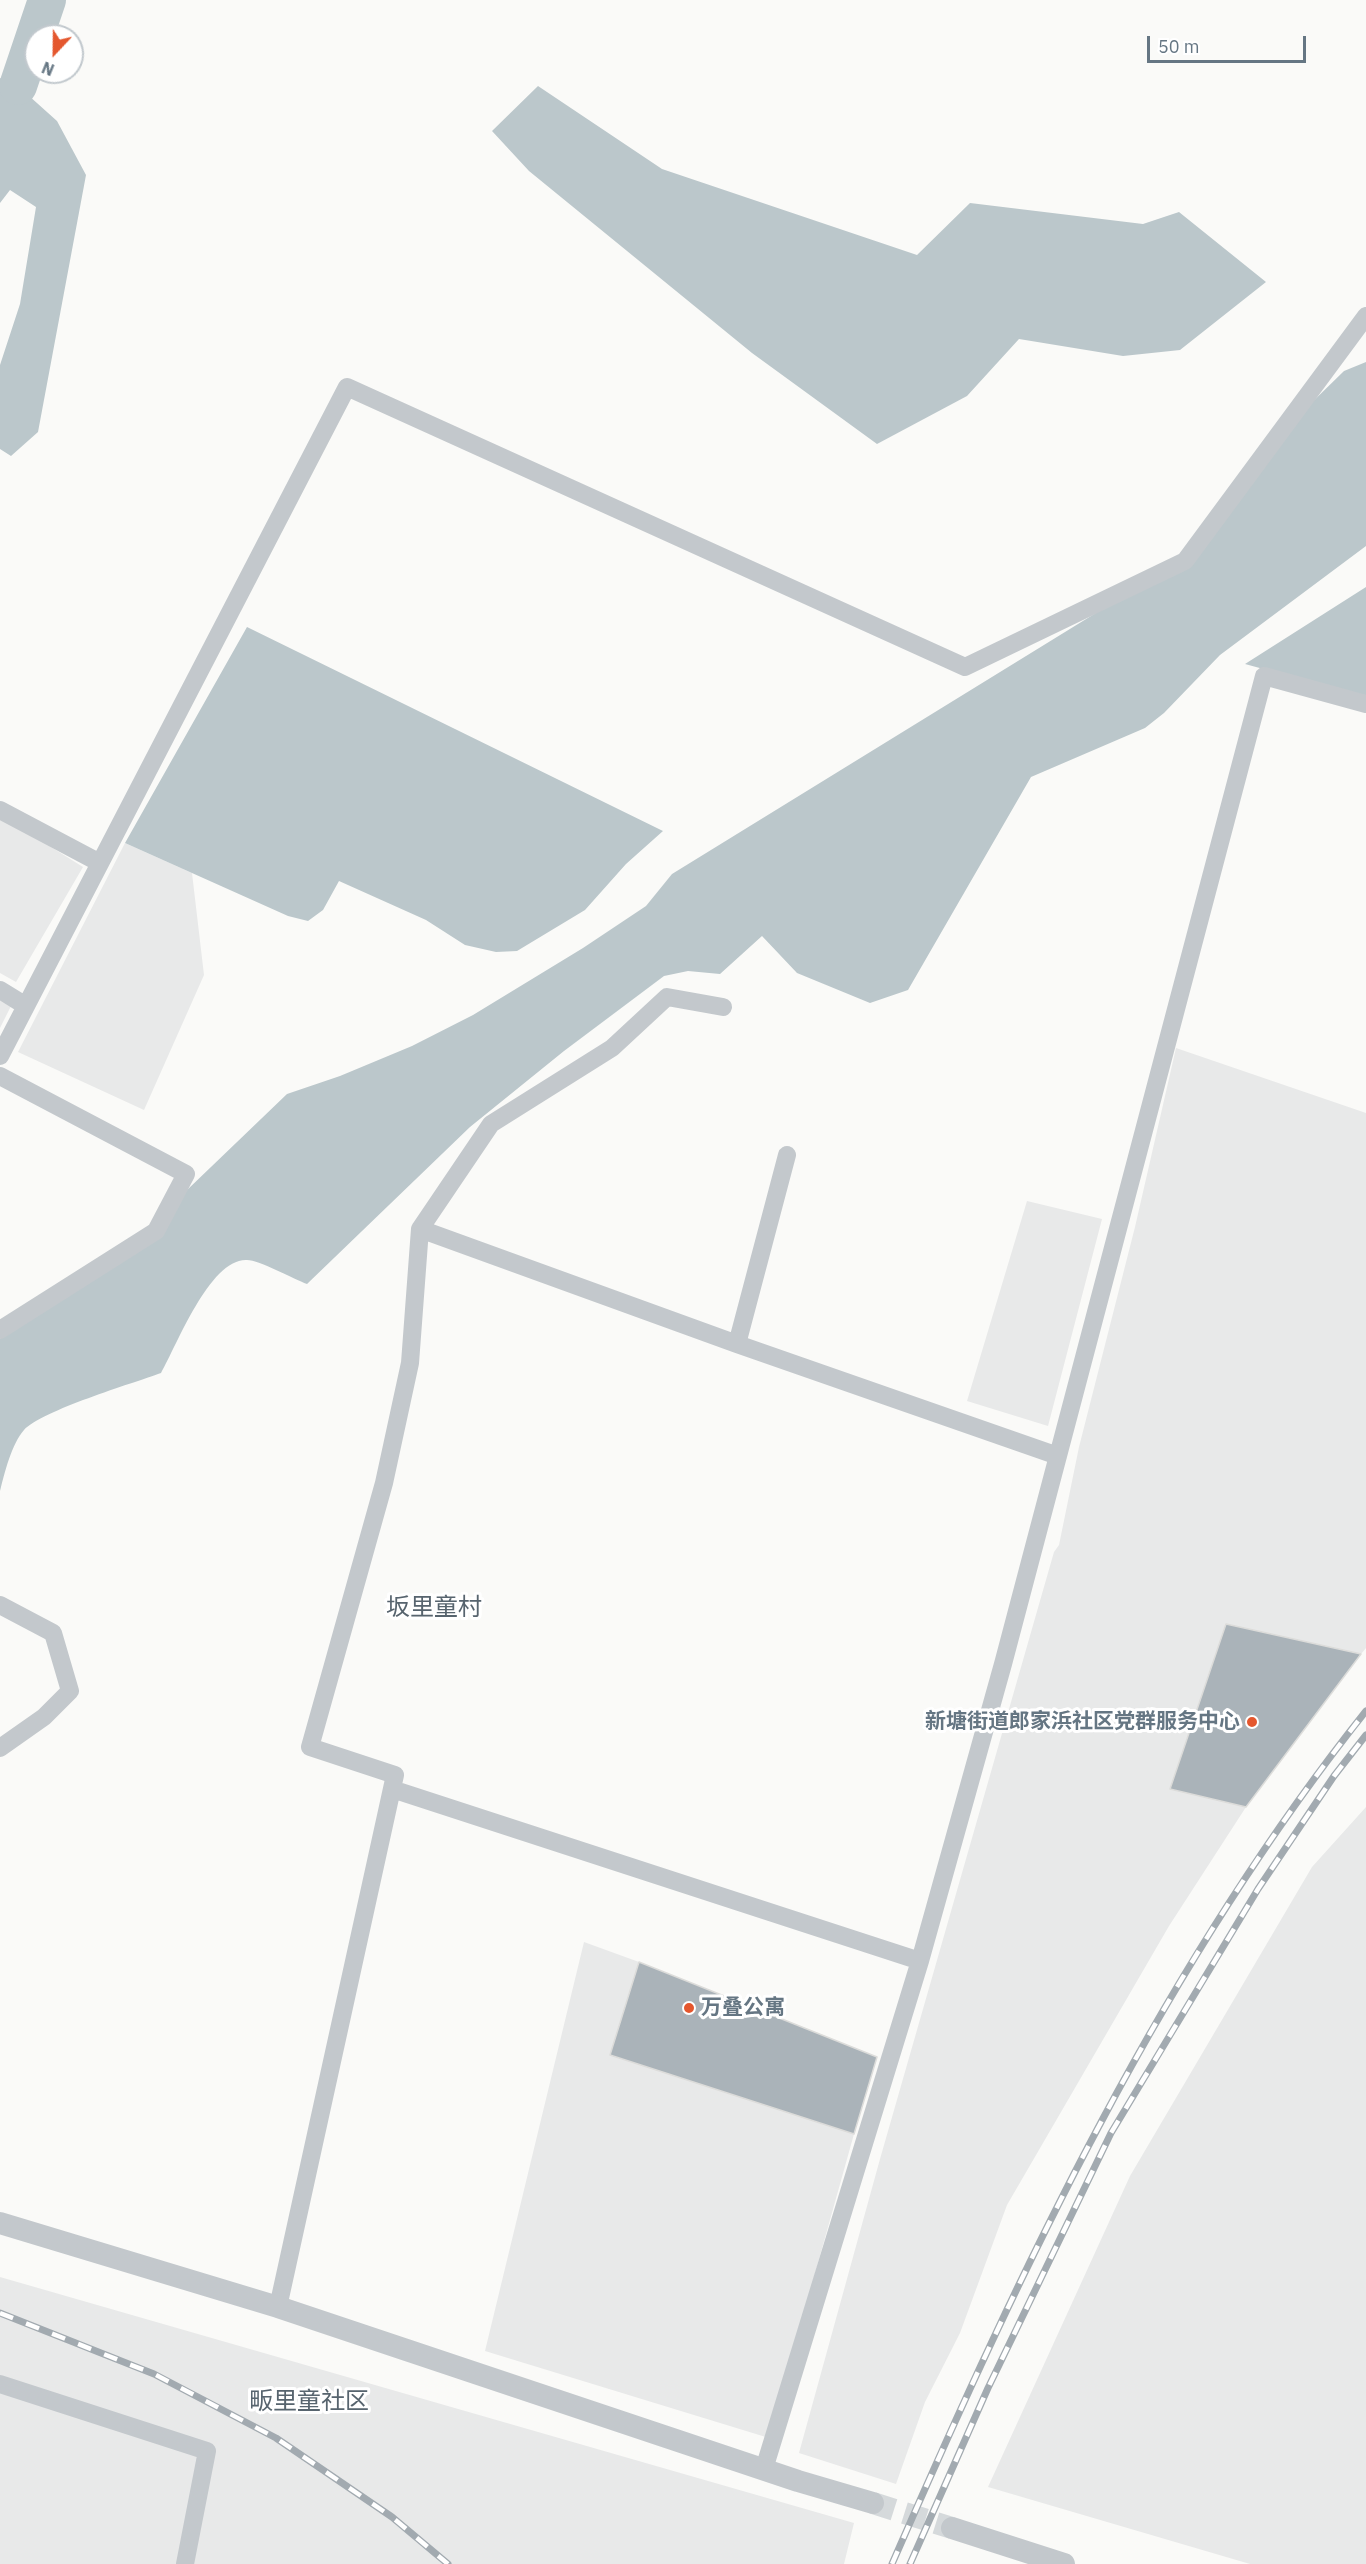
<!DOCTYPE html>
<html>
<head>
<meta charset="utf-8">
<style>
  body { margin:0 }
  #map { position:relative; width:1366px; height:2564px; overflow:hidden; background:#fafaf8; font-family:"IBM Plex Sans",sans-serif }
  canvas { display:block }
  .north { position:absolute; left:24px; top:24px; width:60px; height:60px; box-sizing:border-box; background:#fff; border:2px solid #c1c8cd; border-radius:50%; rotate:202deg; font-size:16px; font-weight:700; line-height:24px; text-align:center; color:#657683 }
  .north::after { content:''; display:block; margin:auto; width:21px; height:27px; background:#e4572e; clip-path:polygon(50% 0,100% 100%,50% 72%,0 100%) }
  .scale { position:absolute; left:1147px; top:36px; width:159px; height:27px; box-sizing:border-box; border:3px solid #657683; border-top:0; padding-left:8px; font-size:18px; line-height:21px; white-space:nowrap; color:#657683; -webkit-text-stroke:4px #fff; paint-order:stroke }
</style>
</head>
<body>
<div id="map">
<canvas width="1366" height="2564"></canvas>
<div class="north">N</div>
<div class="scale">50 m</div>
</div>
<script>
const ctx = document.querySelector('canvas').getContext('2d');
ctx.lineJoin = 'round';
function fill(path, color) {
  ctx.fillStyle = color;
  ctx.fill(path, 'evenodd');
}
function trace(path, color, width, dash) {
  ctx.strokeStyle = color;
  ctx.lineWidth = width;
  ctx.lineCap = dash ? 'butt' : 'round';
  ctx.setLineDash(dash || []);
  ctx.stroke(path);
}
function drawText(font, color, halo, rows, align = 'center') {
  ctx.font = font + ' "IBM Plex Sans","Noto Sans SC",sans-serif';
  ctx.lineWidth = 6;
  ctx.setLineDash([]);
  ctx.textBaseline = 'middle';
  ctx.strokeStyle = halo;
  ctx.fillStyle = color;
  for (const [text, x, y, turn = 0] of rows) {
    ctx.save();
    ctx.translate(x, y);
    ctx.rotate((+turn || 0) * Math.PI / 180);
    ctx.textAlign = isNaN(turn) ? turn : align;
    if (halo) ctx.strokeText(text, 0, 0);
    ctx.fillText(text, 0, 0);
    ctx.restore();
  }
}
fill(new Path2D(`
  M0,815L83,867L16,982L0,973Z
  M125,843L192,873L204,975L144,1110L18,1052Z
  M0,997L11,1006L0,1028Z
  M1176,1048L1366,1113V1648L1361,1654L1170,1789L1246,1807L1169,1926L1007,2205L960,2333L925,2402L896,2484L799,2453L880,2159L1054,1552L1059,1545L1079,1447L1135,1227Z
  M1027,1201L1102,1219L1048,1426L967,1401Z
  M1366,1807V2564H1250L988,2487L1130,2176L1312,1867Z
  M584,1942L639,1962L610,2055L854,2134L769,2438L485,2351Z
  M0,2277L854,2523L844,2564H0Z`), '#e8e9e9');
fill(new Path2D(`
  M0,78L18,86L57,121L86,175L38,432L11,456L0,449V365L20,304L36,207L10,190L0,203Z
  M538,86L662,169L917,255L970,203L1143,224L1179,212L1266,282L1180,350L1123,356L1019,339L967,396L877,444L752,353L529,171L492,131Z
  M1366,362V546L1220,655L1164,713L1145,728L1031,777L908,990L870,1003L797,973L762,936L720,974L688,971L664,976L564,1051L470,1127L307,1284C294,1279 259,1260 247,1260C210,1258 177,1345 161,1373C131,1384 43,1410 24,1430C12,1443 4,1474 0,1491V1339L111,1263L287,1094L340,1076L412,1046L473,1015L583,948L646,906L672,874L1104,608L1161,579L1299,415L1344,371Z
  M1366,587V697L1245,664Z
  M247,627L663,831L626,864L585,910L517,951L496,952L465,945L426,920L339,881L323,910L308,921L288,916L125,843Z`), '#bbc7cb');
trace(new Path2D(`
  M18,86L47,0`), '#bbc7cb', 38);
const building = new Path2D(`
  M1226,1624L1361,1654L1246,1807L1170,1789Z
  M639,1962L877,2057L854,2134L610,2055Z`);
fill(building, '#aab3b9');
trace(building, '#dcdcda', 1.5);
trace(new Path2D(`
  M873,2503L952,2528`), '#d5d9db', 22, [22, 11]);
trace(new Path2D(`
  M0,810L100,863
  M0,990L26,1006
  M0,1056L347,387L965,667L1185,561L1366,316
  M0,1076L186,1174L156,1231L0,1330
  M420,1229L737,1344L1058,1456
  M737,1344L787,1155
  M0,1605L53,1633L70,1691L44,1717L0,1748
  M392,1789L920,1961
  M278,2307L395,1775L310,1747L384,1483L410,1363L420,1229L491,1124L612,1048L667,997L723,1007
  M0,2384L207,2451L185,2564
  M764,2469L920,1961L1003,1664L1264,676L1366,704`), '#c3c8cc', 18);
trace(new Path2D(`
  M0,2223L278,2307L798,2481L873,2503
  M952,2528L1064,2564`), '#c3c8cc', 22);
const rail = new Path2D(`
  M0,2313L154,2374L276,2438L392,2517L448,2564
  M892,2564C1022,2266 1162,1967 1366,1711
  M910,2564L988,2388L1111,2133L1258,1889L1334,1776L1366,1735`);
trace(rail, '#a2aab0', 7);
trace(rail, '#fff', 4.5, [14]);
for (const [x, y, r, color] of [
  [1252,1722,6,"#e4572e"],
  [689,2008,6,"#e4572e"]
]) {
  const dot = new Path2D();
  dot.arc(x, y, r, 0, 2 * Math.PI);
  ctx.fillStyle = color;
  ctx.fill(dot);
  trace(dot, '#fff', 2);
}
drawText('bold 21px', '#657683', '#fff', [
  ["新塘街道郎家浜社区党群服务中心",1240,1722],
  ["万叠公寓",701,2008,"left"]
], 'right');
drawText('24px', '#57646e', '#fff', [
  ["坂里童村",434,1608],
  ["畈里童社区",309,2402]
]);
</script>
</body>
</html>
